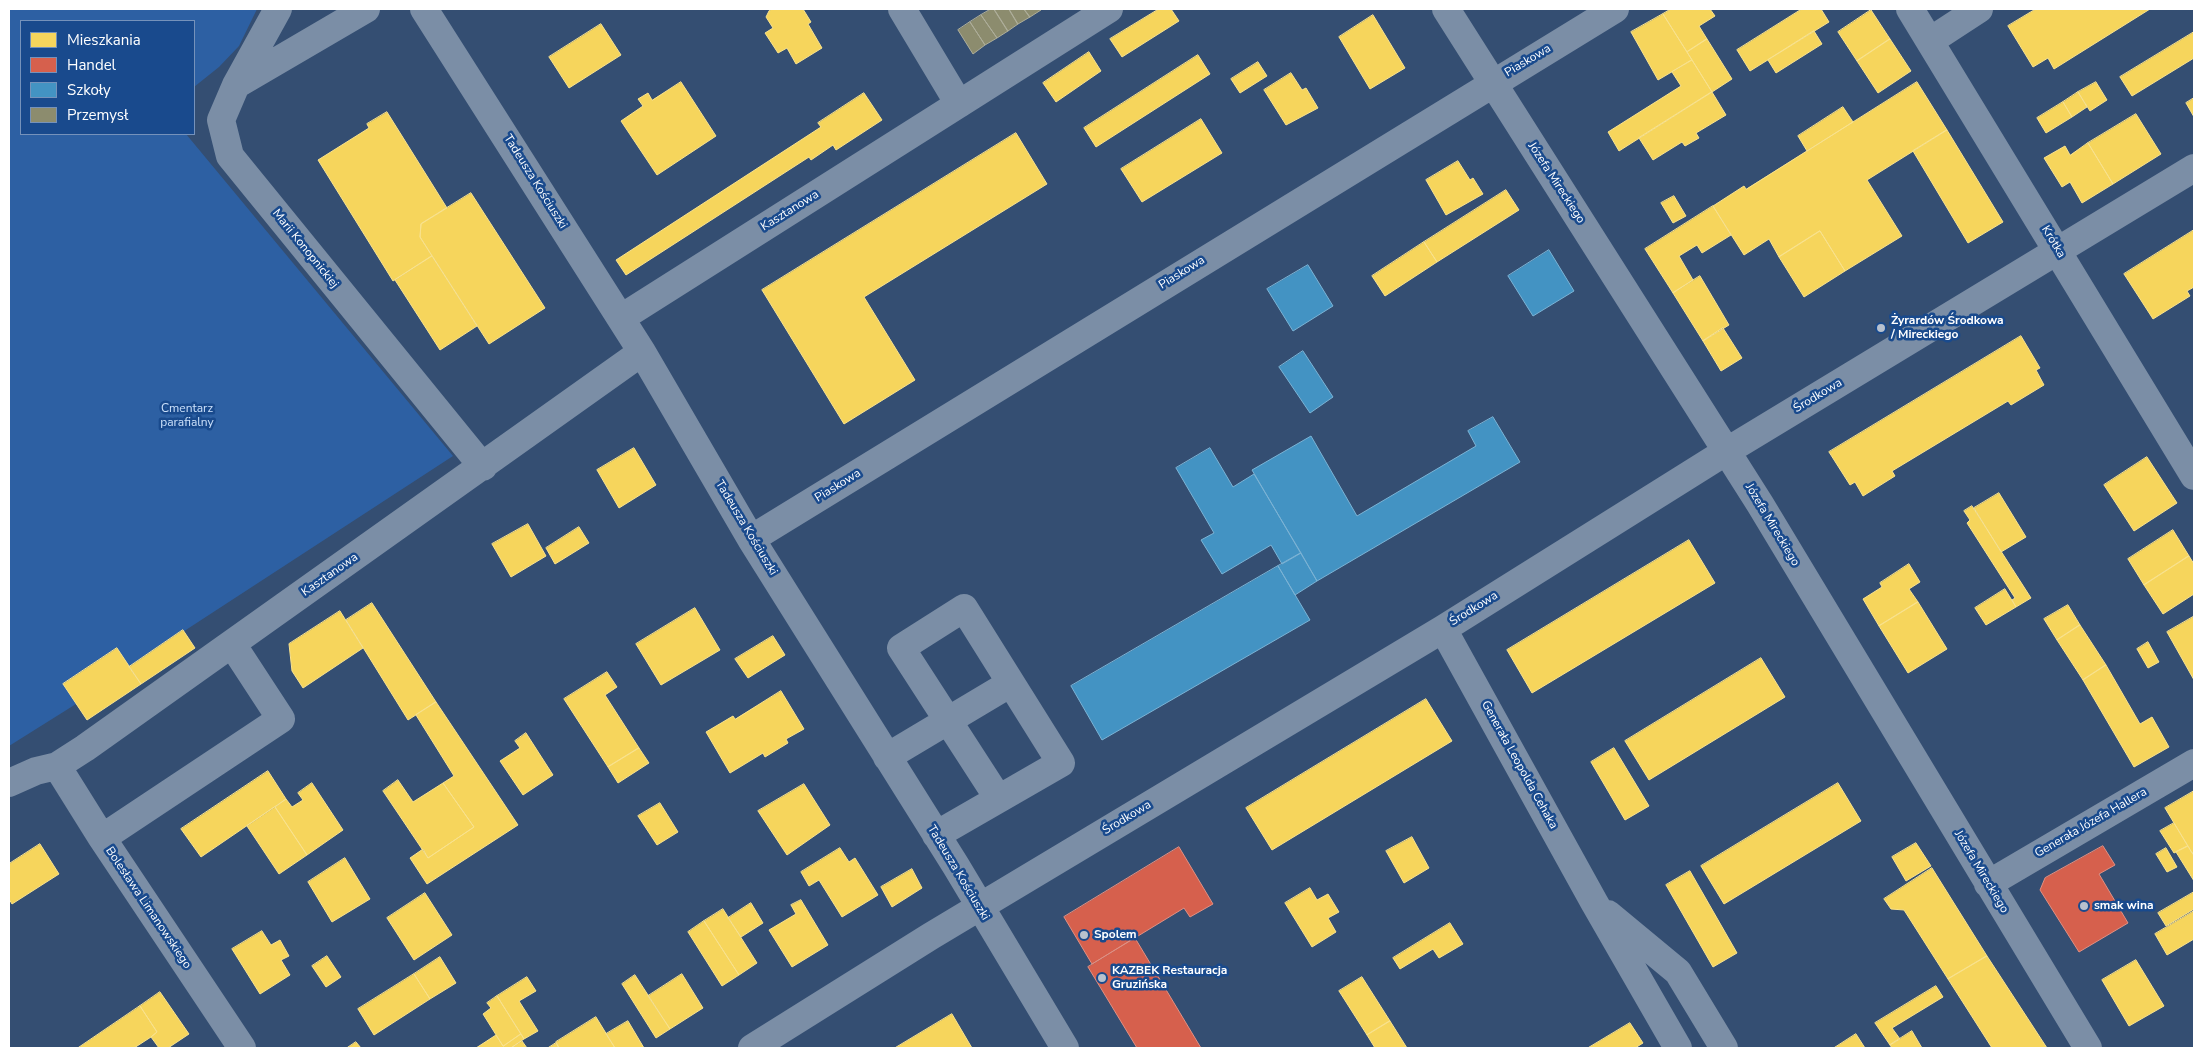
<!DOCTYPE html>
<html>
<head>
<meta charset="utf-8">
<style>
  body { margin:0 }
  #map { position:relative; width:2203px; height:1057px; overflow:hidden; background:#344e72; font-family:"Nunito Sans",sans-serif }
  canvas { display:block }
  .frame { position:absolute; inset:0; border:10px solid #fff; pointer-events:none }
  .legend { position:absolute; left:20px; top:20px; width:175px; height:115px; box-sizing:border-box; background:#194a8d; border:1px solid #7592bb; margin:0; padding:6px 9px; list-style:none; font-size:15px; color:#fff }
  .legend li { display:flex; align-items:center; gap:10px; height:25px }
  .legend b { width:25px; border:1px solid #7592bb }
</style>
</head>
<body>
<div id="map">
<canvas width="2203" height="1057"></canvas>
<div class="frame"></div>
<ul class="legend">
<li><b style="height:14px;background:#f6d55c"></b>Mieszkania</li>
<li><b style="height:14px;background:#d6604d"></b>Handel</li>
<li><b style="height:14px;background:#4393c3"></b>Szkoły</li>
<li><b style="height:14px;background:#8c8c6e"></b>Przemysł</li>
</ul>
</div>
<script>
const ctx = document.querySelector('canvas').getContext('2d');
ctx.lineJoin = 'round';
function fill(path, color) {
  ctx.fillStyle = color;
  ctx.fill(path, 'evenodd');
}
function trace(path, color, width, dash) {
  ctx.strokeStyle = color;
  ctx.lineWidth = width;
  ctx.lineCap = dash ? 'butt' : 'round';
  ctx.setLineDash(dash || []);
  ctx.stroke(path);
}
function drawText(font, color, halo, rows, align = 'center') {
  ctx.font = font + ' "Nunito Sans",sans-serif';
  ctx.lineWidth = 5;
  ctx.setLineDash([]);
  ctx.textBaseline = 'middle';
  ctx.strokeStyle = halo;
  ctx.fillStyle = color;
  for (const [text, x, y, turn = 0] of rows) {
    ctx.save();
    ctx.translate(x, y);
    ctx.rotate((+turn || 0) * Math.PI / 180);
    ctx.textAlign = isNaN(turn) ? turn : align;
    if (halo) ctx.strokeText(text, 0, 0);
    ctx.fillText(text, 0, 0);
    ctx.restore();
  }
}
fill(new Path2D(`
  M9,9H257L239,46L219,67L194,87V21H21V134H186L453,456L129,667L64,684L76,704L9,746Z`), '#2d60a3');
const homes = new Path2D(`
  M772,9H803L811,22L808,24L822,48L796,64L787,48L778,53L765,33L773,28L766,17L769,11Z
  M1159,9H1171L1179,21L1122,57L1110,39Z
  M1671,9H1710L1715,16L1699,26L1707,39L1687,52L1663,14Z
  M1802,9H1821L1829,22L1750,71L1737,50Z
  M2036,9H2150L2054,69L2048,58L2033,67L2008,26Z
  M1871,10L1890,39L1857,61L1838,32Z
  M1663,14L1692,60L1658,80L1631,32Z
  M1373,15L1405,68L1370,89L1339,37Z
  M601,24L621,55L569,88L549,57Z
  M1814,31L1822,44L1776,73L1768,60Z
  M2194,32V58L2132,96L2120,77Z
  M1707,39L1732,79L1712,92L1687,52Z
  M1890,39L1911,71L1878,93L1857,61Z
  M1089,52L1101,71L1056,102L1043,83Z
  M1198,55L1210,74L1096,147L1084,128Z
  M1692,60L1712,92L1619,151L1608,132L1681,86L1672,72Z
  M1258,62L1267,76L1240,93L1231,79Z
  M1291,73L1302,90L1306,88L1318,108L1286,125L1264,90Z
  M681,82L716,136L657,175L621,121L643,106L638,99L648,93L652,100Z
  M1917,82L1947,130L1867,180L1902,236L1845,271L1820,231L1779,257L1769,239L1744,255L1713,206L1744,186L1746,189Z
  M2096,82L2107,100L2090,111L2078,92Z
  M1712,92L1726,115L1696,133L1699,138L1685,146L1682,142L1653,160L1639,138Z
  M2078,92L2087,107L2072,117L2063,102Z
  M864,93L882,120L836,150L833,145L811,160L809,157L626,275L616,260L821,127L818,123Z
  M2194,98V117L2186,103Z
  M2063,102L2072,117L2046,133L2037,118Z
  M1843,107L1853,122L1807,151L1798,136Z
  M387,112L447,208L421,224L420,237L432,256L393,281L318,160L369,128L367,124Z
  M2136,114L2161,154L2113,184L2088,143Z
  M1201,119L1222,153L1142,202L1121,169Z
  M1947,130L2003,222L1968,243L1913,151Z
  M1016,133L1047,184L864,297L915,380L844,424L762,290Z
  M2088,143L2113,184L2082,203L2070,182L2062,187L2044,158L2065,146L2070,155Z
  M1458,161L1470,180L1473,178L1483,194L1446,215L1426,180Z
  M1506,190L1519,210L1437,262L1424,242Z
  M471,193L545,308L489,344L420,237L421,224Z
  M1674,196L1686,216L1673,223L1661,203Z
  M1713,206L1731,235L1702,253L1697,245L1679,256L1693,280L1673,293L1645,249Z
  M2194,230V287L2187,291L2190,296L2153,319L2124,274Z
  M1820,231L1845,271L1804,297L1779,257Z
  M1424,242L1437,262L1385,296L1372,276Z
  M432,256L477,326L440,350L395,280Z
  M1700,276L1729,325L1703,341L1673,293Z
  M1723,328L1742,358L1721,371L1703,341Z
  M2021,336L2040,368L2036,370L2044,385L2011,405L2008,401L1892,471L1895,476L1863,496L1855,482L1850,485L1829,452Z
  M634,448L656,485L619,508L597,470Z
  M2147,457L2177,503L2134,531L2104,485Z
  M1999,493L2026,537L2001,552L1974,508Z
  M1972,506L2031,598L2016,607L2012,600L2015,598L1967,523L1970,520L1964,511Z
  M528,524L546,556L511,577L492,544Z
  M579,527L589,543L555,564L546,548Z
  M2173,530L2189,556L2144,585L2128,559Z
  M1689,540L1715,583L1532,693L1507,650Z
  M2189,556L2194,564V594L2163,614L2144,585Z
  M1909,564L1920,582L1909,589L1918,602L1879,626L1863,599L1882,587L1880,583Z
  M2005,589L2016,607L1986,625L1975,608Z
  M1918,602L1947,649L1908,673L1879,626Z
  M372,603L436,702L408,720L346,620Z
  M2068,605L2080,625L2057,640L2044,619Z
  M695,608L720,650L661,685L636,644Z
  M340,611L363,648L303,688L292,671L289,644Z
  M2193,617L2194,619V680L2167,632Z
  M2080,625L2106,665L2083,680L2057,640Z
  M183,630L195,648L141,684L129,667Z
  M773,636L785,655L748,678L735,659Z
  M2148,642L2159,662L2148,668L2137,649Z
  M117,648L141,684L87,720L63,684Z
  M1761,658L1785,697L1649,780L1625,741Z
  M2106,665L2140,724L2152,717L2169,747L2134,767L2083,680Z
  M607,672L617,687L605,695L639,748L608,767L564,699Z
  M781,691L804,729L786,739L788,743L765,757L763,753L730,773L706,732L733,716L735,719Z
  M1426,699L1452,741L1272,850L1246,808Z
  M436,702L518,825L427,884L410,858L423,849L428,858L474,827L443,783L454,776L416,715Z
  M526,733L553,775L523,795L500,761L520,748L515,741Z
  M639,748L649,763L618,783L608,767Z
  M1614,748L1649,806L1625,820L1591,762Z
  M268,771L286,799L201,857L181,829Z
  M398,780L413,802L443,783L474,827L428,858L383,791Z
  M312,783L343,830L307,855L275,807L286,799L292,807L303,800L298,793Z
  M1838,783L1861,821L1724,904L1701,866Z
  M804,784L830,825L787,855L758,811Z
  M2194,791V852L2192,853L2165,808Z
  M660,803L678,832L657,845L638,816Z
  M275,807L307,855L279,874L247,826Z
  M2174,823L2188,846L2174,853L2160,831Z
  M1412,837L1429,868L1404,883L1386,851Z
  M1916,843L1931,866L1906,881L1892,857Z
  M40,844L59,874L12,904L9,899V864Z
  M2188,846L2194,856V881L2176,852Z
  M840,848L849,862L855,858L878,895L842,917L819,880L809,886L801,872Z
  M2166,848L2177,867L2167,872L2156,854Z
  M345,858L370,899L332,922L308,882Z
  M1932,868L1987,956L1948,979L1904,910L1891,909L1884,899Z
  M912,869L922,888L892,907L881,887Z
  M1690,871L1737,953L1713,967L1666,885Z
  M1310,888L1317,900L1328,894L1339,912L1328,918L1336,932L1312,947L1285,903Z
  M2194,892V909L2166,926L2158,913Z
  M425,893L452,935L414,960L387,918Z
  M801,900L828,945L792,967L769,930L796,914L791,905Z
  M751,903L763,923L741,937L728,918Z
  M723,909L757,963L739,975L704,921Z
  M2194,911V939L2167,955L2155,934Z
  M704,921L739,975L722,986L688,932Z
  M1450,923L1463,944L1439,958L1433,949L1400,969L1393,958Z
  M262,931L271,945L280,940L289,956L281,960L290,975L260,994L232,949Z
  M327,956L341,977L326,987L312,966Z
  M1987,956L2047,1048H1992L1948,979Z
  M440,957L456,983L430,999L414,974Z
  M2136,960L2164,1006L2129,1026L2102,980Z
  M414,974L430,999L374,1035L358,1009Z
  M682,974L703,1008L670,1029L648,996Z
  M635,975L670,1029L656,1038L622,984Z
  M527,977L536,991L519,1001L538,1031L524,1039L497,996Z
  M1362,977L1390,1021L1367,1035L1339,991Z
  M1936,986L1943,997L1892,1028L1900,1039L1890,1045L1875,1023Z
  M160,992L189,1034L168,1048H159L151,1037L157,1032L140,1006Z
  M497,996L521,1034L503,1046L483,1014L491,1008L487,1003Z
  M140,1006L157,1032L151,1037L134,1048H78Z
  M952,1014L972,1048H895Z
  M596,1017L615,1048H559L556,1042Z
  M628,1021L644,1048H615L606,1034Z
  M1390,1021L1407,1048H1375L1367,1035Z
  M1630,1023L1643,1043L1635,1048H1588Z
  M1912,1031L1922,1048H1892L1890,1045Z
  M521,1034L524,1039L511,1048H476L496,1035L503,1046Z
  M1856,1034L1865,1048H1834Z
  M522,1041L527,1048H511Z
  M356,1042L361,1048H347Z
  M556,1043L559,1048H548Z`);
fill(homes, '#f6d55c');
trace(homes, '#f9e28d', 1);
const shops = new Path2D(`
  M2103,846L2115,865L2099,874L2128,923L2079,952L2040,890L2045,878Z
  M1179,847L1213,904L1190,917L1184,908L1092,964L1064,917Z
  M1135,938L1201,1048H1137L1088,967Z`);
fill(shops, '#d6604d');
trace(shops, '#e29082', 1);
const schools = new Path2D(`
  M1549,250L1574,291L1533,316L1508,276Z
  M1308,265L1333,306L1293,331L1267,289Z
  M1303,351L1333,397L1310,413L1279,367Z
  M1493,417L1520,462L1317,581L1252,470L1311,436L1357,516L1476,446L1468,431Z
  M1210,448L1233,487L1254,474L1301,553L1282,564L1271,545L1222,574L1201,540L1214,533L1176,468Z
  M1301,553L1317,581L1295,595L1278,566Z
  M1278,566L1310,620L1102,740L1071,686Z`);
fill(schools, '#4393c3');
trace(schools, '#7bb3d5', 1);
const industry = new Path2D(`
  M991,9H994L1008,31L997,38L981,15Z
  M994,9H1009L1018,24L1008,31Z
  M1009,9H1024L1030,17L1018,24Z
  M1024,9H1040L1041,10L1030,17Z
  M981,15L997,38L985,45L970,22Z
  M970,22L985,45L973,54L958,30Z`);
fill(industry, '#8c8c6e');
trace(industry, '#aeae9a', 1);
trace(new Path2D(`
  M278,9L236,85L221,120L230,156L483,467
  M424,9L642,352L751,539L956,866L1065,1048
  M902,9L959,104
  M1446,9L1760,504L2088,1048
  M1910,9L2194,476
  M1930,41L1979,9
  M236,85L366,9
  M621,318L1109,9
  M751,539L1615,9
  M1443,629L1594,902L1678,1048
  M887,757L1011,683
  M57,766L102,838L242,1048
  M9,783L36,771L57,766L85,748L642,352
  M936,835L1061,763L964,608L901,648L998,798
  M102,838L281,719L232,644
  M1988,884L2194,763
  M1608,914L1678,972L1724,1048
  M752,1048L931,936L1443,629L1727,451L2194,168`), '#7b8ea6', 28);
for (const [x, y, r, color] of [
  [1881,328,5,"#b8c1ce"],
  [2084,906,5,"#b8c1ce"],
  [1084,935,5,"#b8c1ce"],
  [1102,978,5,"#b8c1ce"]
]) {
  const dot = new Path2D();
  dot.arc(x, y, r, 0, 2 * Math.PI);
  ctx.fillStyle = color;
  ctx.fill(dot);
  trace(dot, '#194a8d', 2);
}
drawText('12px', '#fff', '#194a8d', [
  ["Piaskowa",1528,61,-31],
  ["Tadeusza Kościuszki",535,182,58],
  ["Józefa Mireckiego",1556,183,57],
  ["Kasztanowa",790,211,-32],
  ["Krótka",2053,242,59],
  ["Marii Konopnickiej",305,249,51],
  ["Piaskowa",1182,273,-32],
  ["Środkowa",1818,396,-31],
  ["Piaskowa",838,486,-32],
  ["Józefa Mireckiego",1772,525,59],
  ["Tadeusza Kościuszki",746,528,59],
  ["Kasztanowa",330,575,-35],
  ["Środkowa",1474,609,-32],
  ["Generała Leopolda Cehaka",1519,765,61],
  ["Środkowa",1127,818,-31],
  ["Generała Józefa Hallera",2091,823,-30],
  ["Józefa Mireckiego",1981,872,59],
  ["Tadeusza Kościuszki",958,873,59],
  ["Bolesława Limanowskiego",148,908,56]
]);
drawText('bold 12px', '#fff', '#194a8d', [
  ["Żyrardów Środkowa",1891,321],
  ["/ Mireckiego",1891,335],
  ["smak wina",2094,906],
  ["Spolem",1094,935],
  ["KAZBEK Restauracja",1112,971],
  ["Gruzińska",1112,985]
], 'left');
drawText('12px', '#cbe0fa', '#194a8d', [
  ["Cmentarz",187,409],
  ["parafialny",187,423]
]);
</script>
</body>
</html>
